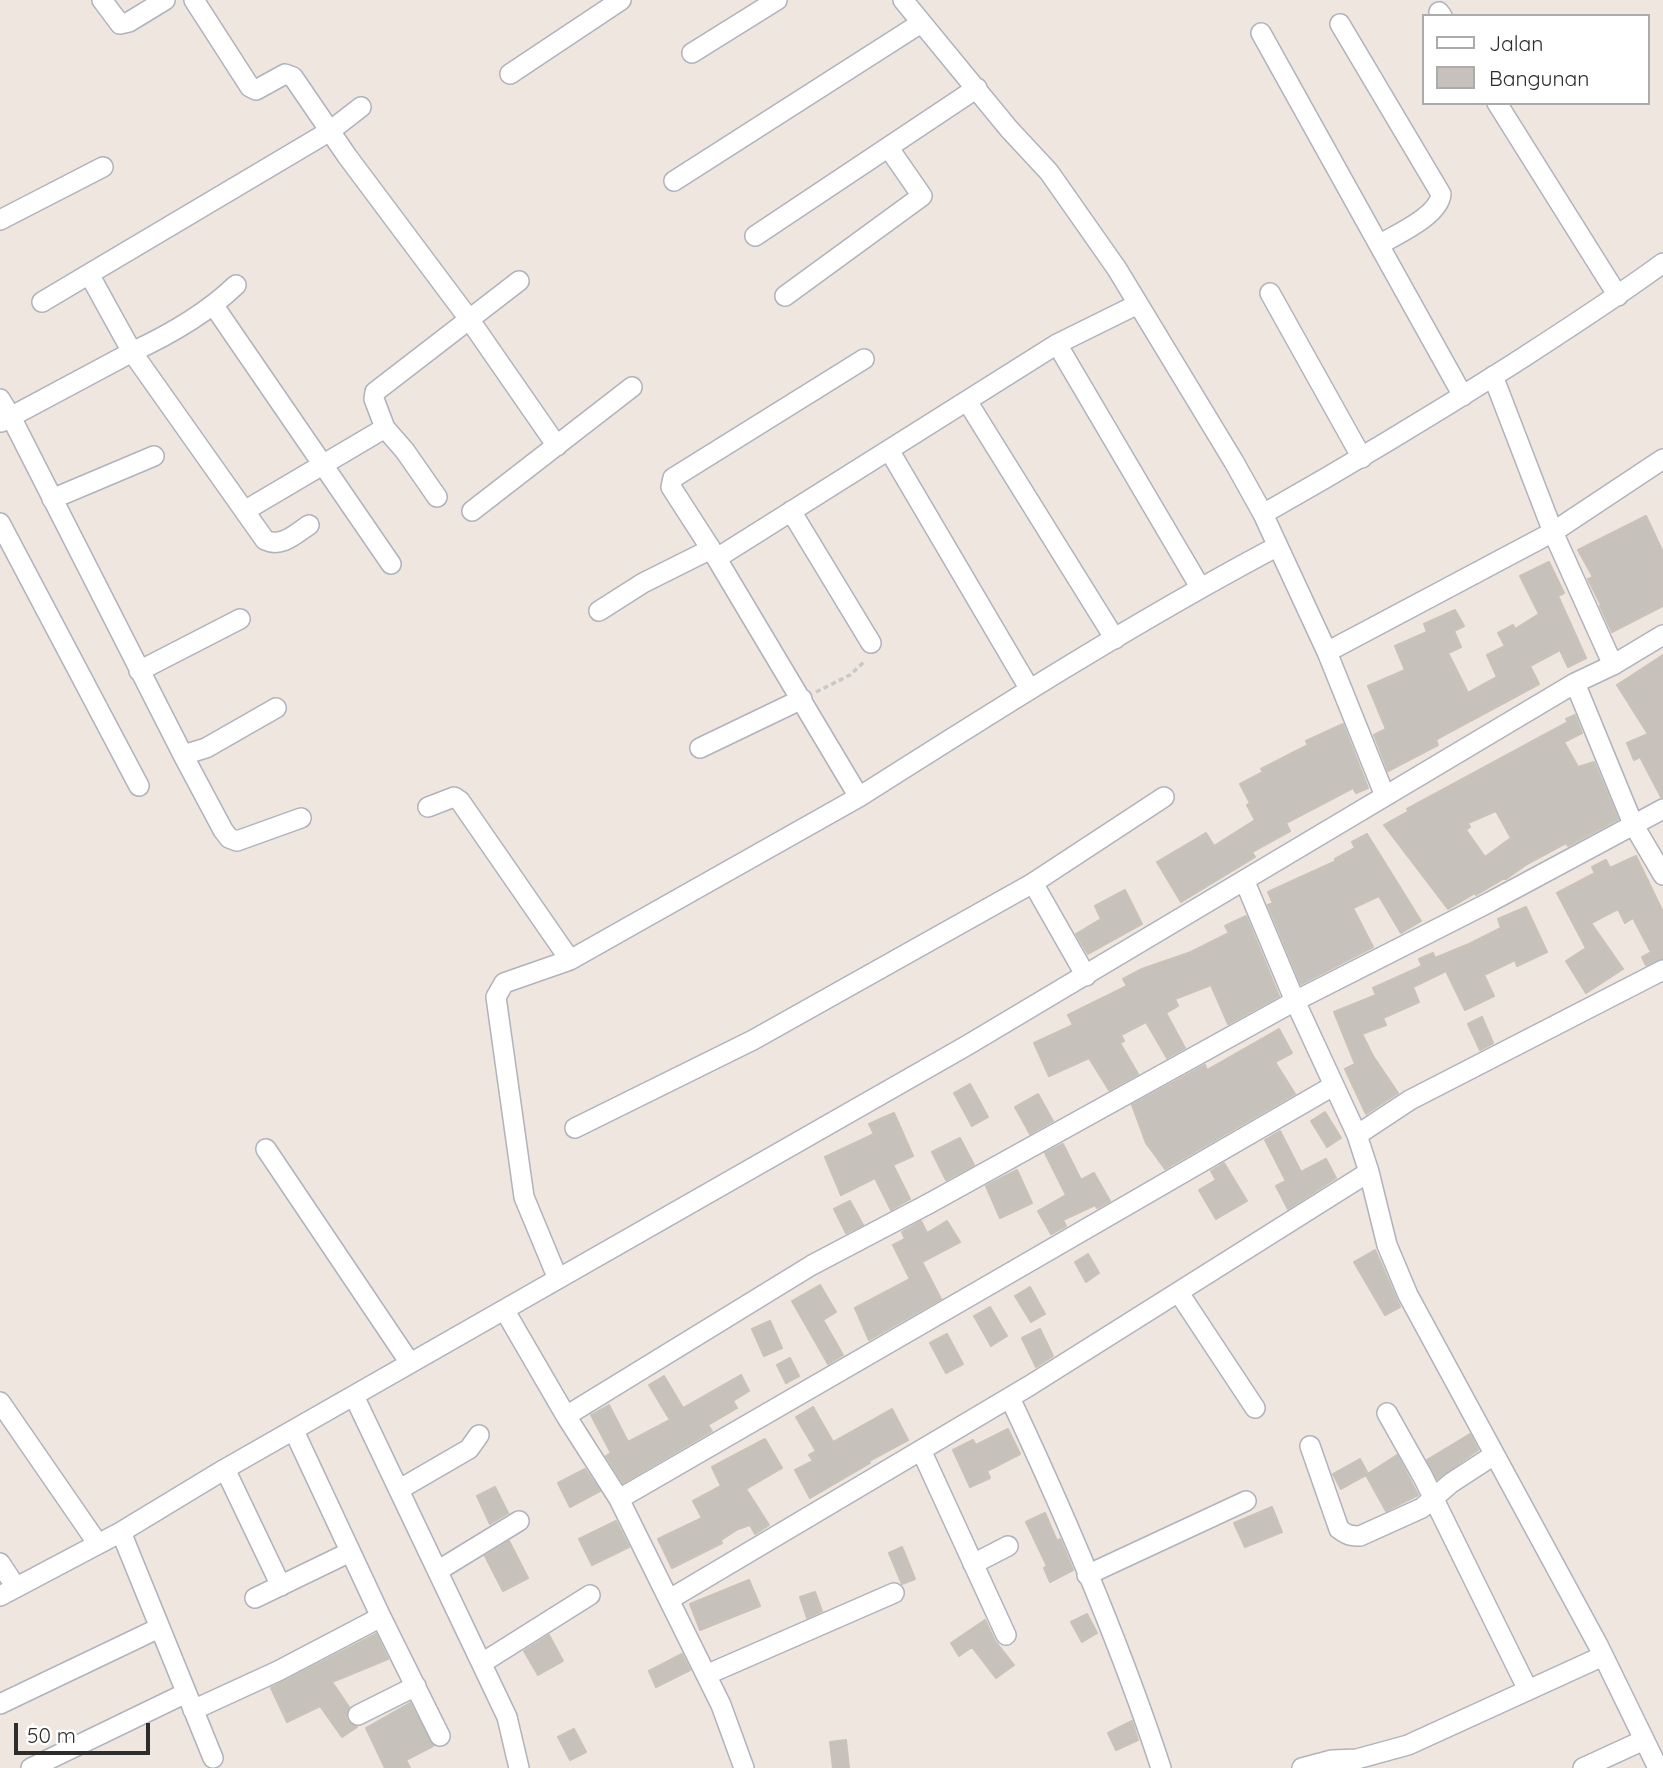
<!DOCTYPE html>
<html>
<head>
<meta charset="utf-8">
<style>
  body { margin:0 }
  #map { position:relative; width:1663px; height:1768px; overflow:hidden; background:#eee6df; font-family:Quicksand,sans-serif }
  canvas { display:block }
  .legend { position:absolute; left:1422px; top:14px; width:228px; height:91px; box-sizing:border-box; background:#fff; border:2px solid #ababab; margin:0; padding:9px 12px; list-style:none; font-size:21px; color:#2d2d2d }
  .legend li { display:flex; align-items:center; gap:14px; height:35px }
  .legend b { width:35px; border:2px solid #ababab }
  .scale { position:absolute; left:14px; top:1723px; width:136px; height:32px; box-sizing:border-box; border:4px solid #2d2d2d; border-top:0; padding-left:9px; font-size:21px; line-height:24px; white-space:nowrap; color:#2d2d2d; -webkit-text-stroke:5px #fff; paint-order:stroke }
</style>
</head>
<body>
<div id="map">
<canvas width="1663" height="1768"></canvas>
<ul class="legend">
<li><b style="height:9px;background:#fff"></b>Jalan</li>
<li><b style="height:19px;background:#c6c2bb"></b>Bangunan</li>
</ul>
<div class="scale">50 m</div>
</div>
<script>
const ctx = document.querySelector('canvas').getContext('2d');
ctx.lineJoin = 'round';
function fill(path, color) {
  ctx.fillStyle = color;
  ctx.fill(path, 'evenodd');
}
function trace(path, color, width, dash) {
  ctx.strokeStyle = color;
  ctx.lineWidth = width;
  ctx.lineCap = dash ? 'butt' : 'round';
  ctx.setLineDash(dash || []);
  ctx.stroke(path);
}
const building = new Path2D(`
  M1646,516L1663,552V606L1612,632L1600,606L1601,605L1588,579L1593,577L1578,550Z
  M1549,562L1564,593L1558,596L1586,658L1568,667L1560,650L1530,666L1539,684L1448,733L1436,740L1438,745L1388,771L1374,735L1386,729L1368,686L1405,670L1395,646L1427,632L1424,624L1455,610L1464,626L1454,631L1461,647L1448,653L1468,693L1497,677L1487,655L1505,646L1498,633L1513,625L1515,629L1539,614L1520,576Z
  M1663,655V797H1661L1640,757L1634,760L1627,743L1648,734L1617,685Z
  M1575,715L1582,733L1564,742L1578,767L1594,762L1618,819L1568,846L1566,843L1527,864L1506,879H1503L1476,895L1475,893L1448,909L1384,825L1409,811L1407,809L1568,722L1566,719ZM1496,811L1511,838L1485,857L1466,830L1470,827L1468,823Z
  M1343,724L1368,788L1356,793L1353,788L1286,823L1290,831L1252,852L1255,857L1181,902L1157,862L1206,833L1214,846L1255,820L1247,805L1250,803L1240,784L1263,772L1261,769L1308,745L1306,741Z
  M1367,834L1421,921L1401,933L1379,896L1353,908L1373,947L1301,984L1268,905L1273,903L1268,892L1336,861L1335,859L1355,848L1352,842Z
  M1636,856L1663,912V958L1646,965L1642,957L1651,952L1633,918L1625,923L1618,909L1591,923L1623,969L1586,993L1566,961L1586,948L1557,893L1595,873L1592,867L1606,860L1610,868Z
  M1125,890L1142,924L1088,954L1076,934L1101,919L1095,906Z
  M1526,907L1547,952L1517,966L1515,960L1484,975L1494,996L1465,1010L1446,971L1413,987L1419,1002L1383,1018L1386,1025L1362,1034L1373,1056L1398,1093L1366,1114L1345,1069L1355,1064L1334,1012L1376,995L1373,988L1422,966L1419,959L1433,953L1435,958L1469,944L1501,928L1498,919Z
  M1246,916L1279,996L1228,1024L1211,985L1175,999L1178,1006L1166,1013L1185,1048L1167,1058L1146,1022L1121,1035L1124,1041L1120,1043L1138,1074L1109,1090L1089,1058L1049,1076L1034,1043L1073,1025L1068,1015L1127,986L1123,979L1142,969L1191,952L1229,933L1225,926Z
  M1482,1017L1493,1043L1480,1050L1468,1024Z
  M1279,1029L1292,1053L1275,1062L1295,1094L1165,1169L1146,1143L1132,1105L1205,1065L1207,1070Z
  M970,1084L988,1117L972,1126L954,1093Z
  M1038,1094L1053,1121L1030,1134L1015,1107Z
  M1325,1112L1341,1138L1327,1147L1311,1121Z
  M894,1113L913,1156L893,1165L910,1199L891,1210L875,1178L841,1195L825,1157L874,1134L869,1124Z
  M1280,1131L1301,1172L1326,1159L1336,1178L1288,1209L1276,1186L1286,1181L1265,1140Z
  M960,1138L974,1165L946,1180L932,1152Z
  M1063,1144L1081,1180L1094,1173L1110,1201L1097,1208L1095,1205L1063,1220L1066,1226L1051,1234L1038,1211L1066,1195L1045,1153Z
  M1224,1163L1247,1201L1216,1219L1199,1190L1216,1180L1211,1171Z
  M1017,1170L1032,1203L1000,1218L986,1186Z
  M850,1201L863,1225L846,1233L834,1209Z
  M921,1221L927,1233L947,1221L960,1242L922,1262L941,1299L869,1340L855,1308L910,1279L893,1245L905,1239L902,1232Z
  M1375,1250L1400,1307L1385,1315L1354,1262Z
  M1088,1254L1099,1273L1086,1282L1075,1262Z
  M820,1285L836,1312L823,1320L843,1355L828,1364L792,1301Z
  M1030,1287L1045,1314L1031,1322L1015,1296Z
  M990,1307L1007,1336L991,1346L974,1316Z
  M770,1321L782,1348L764,1356L752,1329Z
  M1040,1329L1053,1356L1036,1367L1022,1338Z
  M947,1334L963,1364L946,1373L930,1343Z
  M790,1358L799,1376L786,1383L777,1365Z
  M741,1375L749,1391L733,1401L737,1408L708,1425L712,1431L623,1483L606,1456L611,1453L591,1415L609,1405L628,1442L670,1420L649,1385L664,1376L683,1408Z
  M813,1407L833,1442L892,1409L908,1440L869,1461L870,1463L810,1498L795,1470L813,1461L809,1455L816,1451L796,1417Z
  M1008,1429L1020,1454L987,1471L990,1478L970,1487L953,1450L973,1440L976,1445Z
  M1470,1434L1478,1450L1437,1479L1427,1460Z
  M765,1439L782,1468L746,1489L769,1525L755,1534L750,1525L738,1529L721,1540L722,1543L672,1568L658,1539L702,1518L693,1501L721,1486L712,1467Z
  M1397,1455L1418,1495L1386,1511L1366,1475Z
  M1360,1459L1368,1474L1341,1489L1333,1474Z
  M585,1469L600,1491L570,1507L558,1483Z
  M495,1487L508,1513L490,1524L477,1496Z
  M1272,1507L1282,1532L1245,1547L1234,1523Z
  M1045,1513L1057,1541L1060,1539L1073,1570L1050,1582L1044,1568L1047,1566L1026,1522Z
  M616,1521L629,1547L592,1565L579,1539Z
  M509,1541L528,1578L503,1591L485,1556Z
  M902,1547L915,1579L902,1584L889,1553Z
  M749,1580L760,1606L700,1630L690,1604Z
  M815,1592L822,1611L807,1618L800,1597Z
  M1087,1614L1097,1633L1082,1642L1071,1622Z
  M985,1620L995,1641L1014,1665L996,1678L972,1647L959,1656L951,1643Z
  M376,1634L388,1659L332,1682L349,1707L346,1714L347,1721L357,1727L342,1737L320,1706L287,1722L271,1688Z
  M549,1635L563,1661L538,1675L524,1651Z
  M682,1654L690,1670L656,1687L649,1671Z
  M410,1703L433,1746L406,1760L410,1768H385L366,1728Z
  M1132,1721L1138,1740L1116,1750L1108,1733Z
  M574,1729L586,1752L570,1760L558,1737Z
  M846,1740L849,1768H833L830,1742Z`);
fill(building, '#c6c2bb');
trace(building, '#c9c2b9', 2);
const minor = new Path2D(`
  M102,0L120,24L129,22L165,0
  M194,0L250,87L256,90L285,74L293,77L347,156L469,319L557,446
  M903,0L1009,129L1049,172L1117,269L1234,462L1263,514C1348,466 1431,416 1513,364C1564,331 1614,299 1663,263
  M1439,12L1442,16
  M1340,24L1441,194C1439,216 1397,234 1379,245
  M1261,33L1463,396
  M692,53L777,0
  M510,74L621,0
  M1497,103L1618,296
  M674,181L921,23
  M0,220L103,167
  M755,236L977,88
  M236,285C206,314 171,334 132,352L89,274L330,131L361,107
  M1270,293L1362,458
  M785,296L922,196L888,147
  M42,302L89,274
  M214,306L391,564
  M1057,344L1200,587
  M864,359L673,478L671,487L711,549L859,797C996,710 1133,623 1276,547
  M1493,376L1553,532L1613,665
  M0,399L11,417L183,755L206,748L276,708
  M967,401L1115,639
  M1,422L132,352L265,540C282,548 295,534 309,525
  M889,450L1029,688
  M437,497L405,451L385,428L374,399L375,392L519,281
  M52,499L154,456
  M246,510L385,428
  M472,511L632,387
  M791,511L871,643
  M1263,514L1327,652L1385,796
  M0,523L139,786
  M717,558L1057,344L1138,304
  M599,611L643,583L711,549
  M1327,652L1553,532L1663,459
  M139,671L240,619
  M1575,683L1633,824L1663,875
  M700,748L802,699
  M183,755L223,830L229,838L237,841L301,818
  M428,807L454,797L460,801L570,960L859,797
  M1245,882L1295,1001L1357,1135L1369,1172L1387,1245L1408,1295L1598,1645L1658,1768
  M1033,883L1164,797
  M575,1128L753,1040L1033,883L1086,976
  M1357,1135L1410,1100L1663,970
  M266,1149L410,1363
  M558,1279L524,1197L496,997L504,983L570,960
  M1179,1293L1255,1408
  M505,1311L566,1416L619,1499L721,1705L744,1768
  M354,1396L507,1717L519,1768
  M1010,1398C1066,1517 1120,1643 1161,1768
  M0,1402L98,1544
  M1387,1413L1423,1477L1528,1690
  M566,1416L812,1265L930,1203L1295,1001L1490,902L1663,809
  M294,1431L381,1617L440,1736
  M1310,1446L1339,1529C1347,1535 1350,1536 1360,1536L1422,1508L1451,1483L1494,1455
  M921,1450L1006,1635
  M225,1469L281,1586
  M400,1489L469,1449L479,1435
  M619,1499L1333,1086
  M121,1532L213,1758
  M0,1563L16,1587
  M973,1564L1008,1546
  M439,1570L519,1521
  M1087,1575L1246,1501
  M0,1596L121,1532L225,1469L966,1046L1575,683L1613,665L1663,635
  M255,1598L350,1552
  M670,1599L1029,1386L1369,1172
  M482,1663L590,1595
  M706,1675L894,1593
  M0,1704L159,1628
  M193,1710L278,1671L381,1617
  M358,1715L416,1686
  M31,1768L186,1693
  M1302,1768L1332,1760L1357,1759L1408,1745L1603,1656
  M1583,1768L1644,1740`);
trace(minor, '#b0b3bd', 22);
trace(new Path2D(`
  M816,692L850,675L865,661`), '#c8c8c8', 3.5, [5, 3.5]);
trace(minor, '#fff', 19);
</script>
</body>
</html>
